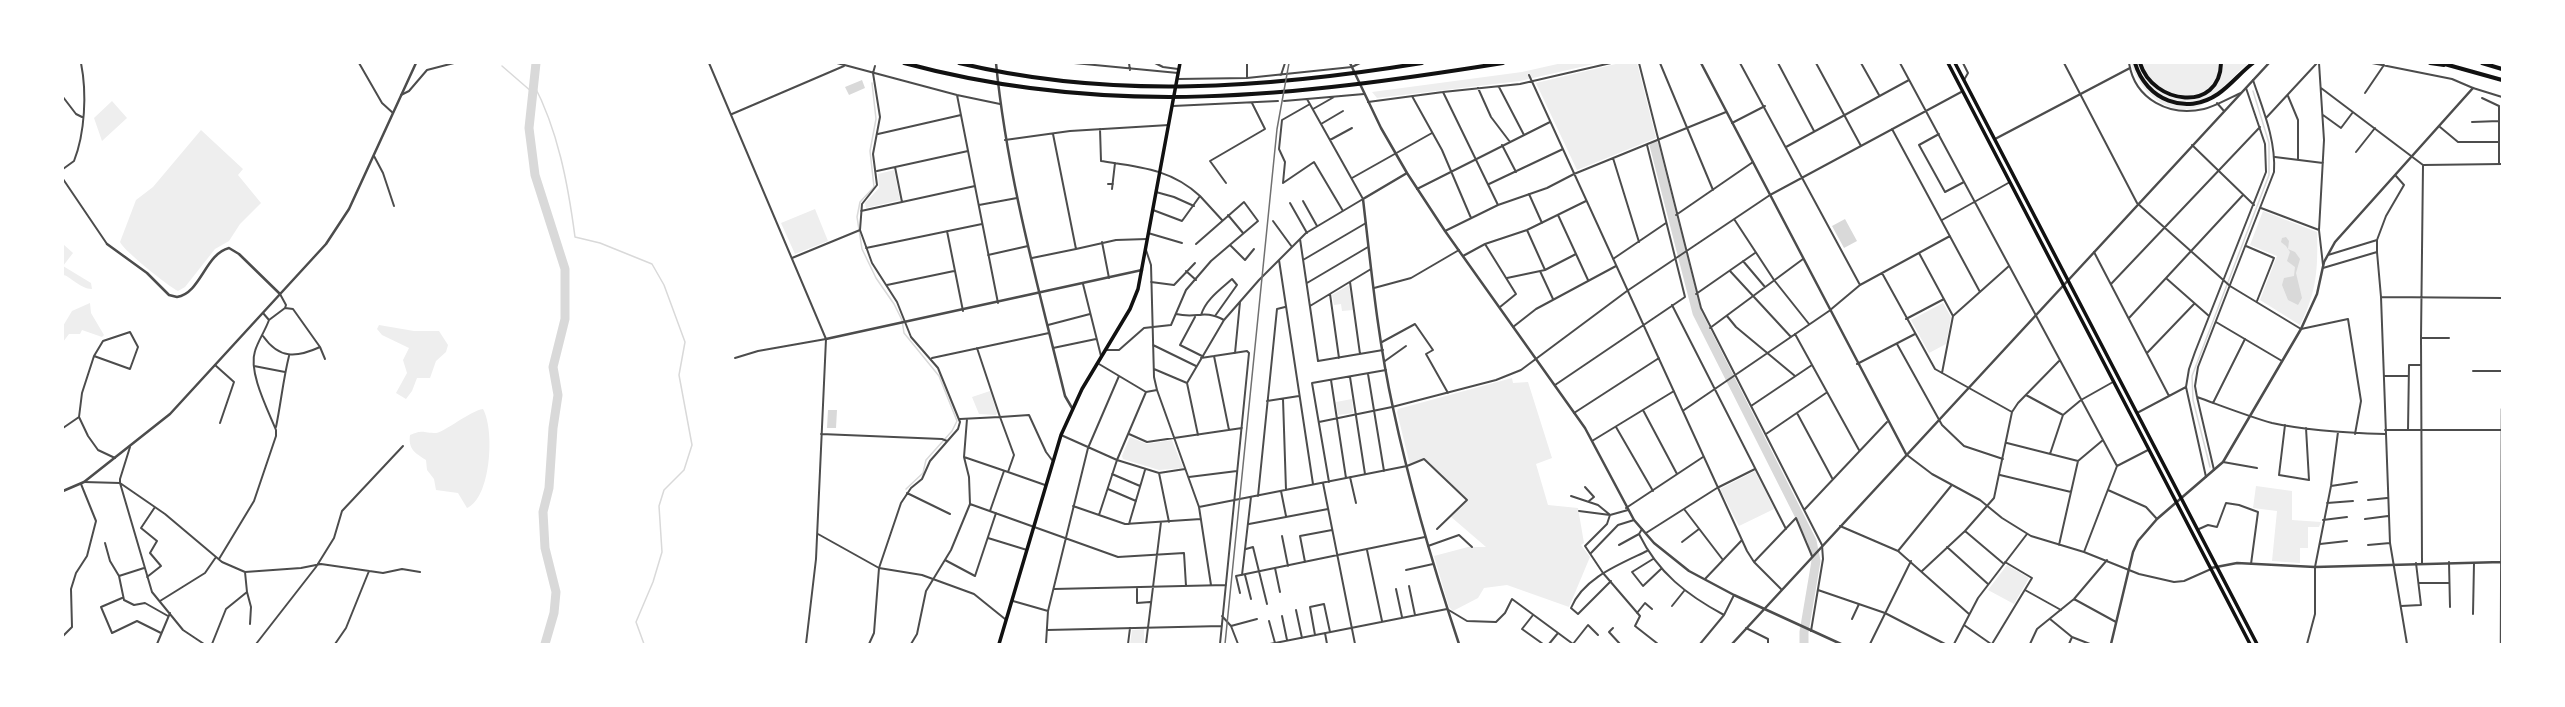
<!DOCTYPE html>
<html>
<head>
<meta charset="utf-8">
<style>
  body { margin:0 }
  #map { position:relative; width:2565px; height:707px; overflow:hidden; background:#fff; font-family:Arial,sans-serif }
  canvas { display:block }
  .frame { position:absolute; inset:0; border:64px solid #fff; pointer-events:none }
</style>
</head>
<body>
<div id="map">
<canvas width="2565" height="707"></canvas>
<div class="frame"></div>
</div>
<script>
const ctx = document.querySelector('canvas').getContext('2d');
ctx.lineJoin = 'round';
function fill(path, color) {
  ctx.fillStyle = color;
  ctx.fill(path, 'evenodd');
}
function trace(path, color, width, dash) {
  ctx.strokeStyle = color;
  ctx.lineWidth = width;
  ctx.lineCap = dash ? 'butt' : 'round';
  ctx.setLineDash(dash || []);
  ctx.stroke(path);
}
fill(new Path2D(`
  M1562,63H1598L1520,81L1377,98L1372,92L1522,72Z
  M1620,63H1637L1656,138L1577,170L1536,83Z
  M2131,63H2249C2238,71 2208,104 2198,107C2166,117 2139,91 2131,63Z
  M112,101L127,118L102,141L94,118Z
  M201,130L243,169L238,175L261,203L240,224L229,241L215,249L185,287L178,291C169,287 123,250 120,242L136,200L153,187Z
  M894,170L900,200L866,208L865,203L879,188L878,174Z
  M815,209L828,241L795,254L781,223Z
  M2263,211L2317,232C2318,269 2317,291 2300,325L2260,300L2277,256L2250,245Z
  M63,244L73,253L63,266L91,283L92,289C80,289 69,275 63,275Z
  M1349,285L1353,310L1342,311L1341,304L1334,305L1332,295Z
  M90,303L91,313L104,335L102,337L82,330L80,334H69L63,342V326L72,311Z
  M1943,303L1951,317L1946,344L1929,353L1911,320Z
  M379,325L414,331H439L448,345L446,352L436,361L430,378H417L412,391L406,399L396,393L407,373L403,360L409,348L382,335L377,329Z
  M1512,378L1513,383L1528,382L1552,458L1536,464L1548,505L1578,508L1584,543L1581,545L1590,557L1569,607L1507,585L1484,588L1478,598L1453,611L1449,607L1434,556L1468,547H1486L1450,516L1466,500L1425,459L1410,465L1397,412L1398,409Z
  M990,391L997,413L996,415L979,414L972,397Z
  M1352,399L1353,413L1338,415L1336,402Z
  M483,409C495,430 491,498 467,508L458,493L436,490L434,479L427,470L426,460C415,453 408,449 410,435C423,429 424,433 436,433C443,433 470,411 483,409Z
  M1130,437L1147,444L1172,440L1183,468L1159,470L1123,459L1122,456Z
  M1755,471L1774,509L1739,526L1720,489Z
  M2256,486L2292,491V520L2321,522L2319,527H2308V548H2300V563L2272,561L2277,511L2253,508Z
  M2007,565L2029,578L2014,604L1988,590Z
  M1144,629V644H1130L1132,630Z`), '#eee');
fill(new Path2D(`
  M862,80L865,88L849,95L845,87Z
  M1845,219L1857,241L1844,248L1832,226Z
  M2286,237L2289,241L2288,249L2295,252L2300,259L2296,273L2302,298L2298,305L2288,300L2282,285L2284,278L2294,276L2295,267L2287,261L2290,252L2286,246L2281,242L2282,238Z
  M828,410H837L836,428H827Z`), '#d9d9d9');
trace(new Path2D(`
  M502,66L532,92
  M533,83C558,130 568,184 575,237L600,243L652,264L664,285L685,342L679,375L692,445L684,470L664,490L659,506L662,552L653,582L636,622L644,644
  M872,83L876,119L870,151L874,187L860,202L857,217L862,249L876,278L894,304L902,320L904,333L939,376L957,421L952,431L926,460L923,473L906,489
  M2210,467L2193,400L2192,376L2269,175V143L2253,91`), '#d9d9d9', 1.5);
trace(new Path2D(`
  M536,63L529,128L535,175L565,269V319L553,367L558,395L553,428L549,488L543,512L545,548L556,592L554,613L545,644
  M1654,145L1697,313L1812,541L1816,561L1804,632V644`), '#d9d9d9', 9);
trace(new Path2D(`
  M359,63L382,103L393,113
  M709,63L826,339L816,559L806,644
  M837,63L957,95L1000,104
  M1074,63L1178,73
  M1129,63L1130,70
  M1155,63L1163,67L1178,69
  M1247,63V78
  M1639,63L1701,308L1822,545L1823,559L1811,631
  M1660,63L1713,190
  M1740,63L1860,285
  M1778,63L1814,131
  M1816,63L1861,146
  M1861,63L1879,95
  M1900,63L2117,466
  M1963,63L1968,73L1964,80
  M2064,63L2137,203L2230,286L2301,329L2348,319L2361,401L2355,434
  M2129,63C2135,100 2170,117 2204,109C2216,106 2229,98 2241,93
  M2319,63L2324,140L2319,230L2323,265
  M2372,63L2452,79L2473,88L2502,97
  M1281,75L1285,63
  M1529,75L1747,551L1754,562L1781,589
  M1178,79L1247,78L1352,67L1360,63
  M1499,87L1524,135
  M1478,88L1491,117L1510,142
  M2321,88L2423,165L2421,338L2422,563
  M1443,92L1498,205
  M2365,93L2384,65
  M401,95L409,91L427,70L454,63
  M957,95L998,303
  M1412,96L1442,150L1471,218
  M2288,96L2298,120V160
  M63,97L76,114L82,117
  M2482,98L2499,106V164
  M1284,101L1364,94
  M1368,102L1443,92L1520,84L1611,63
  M2217,103L2224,111
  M1310,104L1282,120L1279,149L1285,162L1283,183L1314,162L1343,211
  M1173,106L1278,101
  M1313,109L1334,97
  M732,114L844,66
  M2323,115L2341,128L2353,112
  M2266,118L2317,63
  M2472,122L2499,121
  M1732,123L1765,106
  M1321,124L1343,111
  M2440,127L2458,142H2499
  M1100,129L1101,161C1140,167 1171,169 1200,196L1182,221L1153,210
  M1892,129L1980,292
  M878,134L961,115
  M1939,134L1919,145L1945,192L1964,182
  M1005,140L1070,131L1169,125
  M1330,140L1352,128
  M1502,145L1516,172
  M2192,145L2254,205
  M1786,147L1909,80
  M2356,152L2375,128
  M374,156L383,173L394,206
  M2275,157L2323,163
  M1613,158L1639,242
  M2423,165L2502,164
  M895,167L902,202
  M63,169L74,161C85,133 87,93 81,63
  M877,171L968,151
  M2396,176L2404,185L2386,216L2377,240V252L2381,297L2390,543L2407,644
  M1352,178L1432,133
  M63,179L107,244
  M1226,183L1210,161L1265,129L1252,103
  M1108,184H1113
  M1489,184L1563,149
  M1112,189L1115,163
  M1417,189L1550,122
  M1156,192L1174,197L1194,206
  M1529,194L1542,223
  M1200,196L1222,220
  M1303,201L1317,226
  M1290,203L1307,233
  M979,205L1017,198
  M2261,208L2319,230
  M861,211L975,186
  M1228,215L1243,233
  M1558,215L1588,280
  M1676,215L1753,162
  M1734,219L1774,280L1809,324
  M1942,220L2010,182
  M1273,221L1292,247
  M1527,230L1545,270
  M947,231L963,311
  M1445,231L1498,205L1547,188L1574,174L1726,112
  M1148,233L1182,243
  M1300,239L1318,361L1383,350
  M1102,242L1109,278
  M1485,244L1516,294L1500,307
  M1230,245L1245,260L1254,249
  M2246,246L2274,258L2257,301
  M866,248L982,224
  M1076,249L1116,240L1147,239
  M1146,250L1151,265L1154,377L1157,390
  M2094,252L2169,396
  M1919,253L1953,316
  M988,255L1028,246
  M2328,255L2377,240
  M1463,256L1485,244L1527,230L1586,201
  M792,258L860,230
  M1032,258L1076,249L1053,134
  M1613,259L1666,223
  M1279,260L1313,484
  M1303,260L1366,223
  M1743,261L1765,287
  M2323,268L2377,252
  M1186,271L1196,280
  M1540,271L1553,299
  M1730,271L1791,337
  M1882,273L1935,369L2012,412
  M1507,278L1545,270L1576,254
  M2167,279L2209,316
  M1151,282L1174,285L1195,263
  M1350,282L1360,354
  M1307,283L1368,247
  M1083,284L1101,356
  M2111,284L2260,127
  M887,285L954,271
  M1374,288L1411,278L1459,250
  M280,294L286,305L285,308
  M1330,294L1339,358
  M1696,294L1755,253
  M2381,297L2502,298
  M1672,305L1786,529
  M1310,306L1371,269
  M1176,314C1198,319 1203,309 1224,320
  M1201,315C1206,299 1221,289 1232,279L1237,285L1215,316
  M1727,316L1736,327L1795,376
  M1195,317L1180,345L1202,356
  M2129,318L2243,195
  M1906,319L1944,299
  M269,320L285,308L293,309L320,347L325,359
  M2216,322L2282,361
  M1048,325L1090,314
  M1513,327L1536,309L1616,266
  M1710,328L1803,259
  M1795,334L1859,450
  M263,336C279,359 296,358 320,347
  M2421,338H2449
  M1382,342L1415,324L1433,350L1426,354L1448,393
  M1897,344L1942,425L1964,446L2003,459
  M1153,345L1196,366
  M1053,348L1096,339
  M1107,350H1119L1144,328L1171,325L1186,290L1211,261L1258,221L1244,202L1196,244
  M1235,353L1240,302
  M2147,353L2194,304
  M94,356L130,369L138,347L130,332L103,341L94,356L82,393L79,417L88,436L98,450L115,458
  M1214,356L1229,430
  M735,358L758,351L826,339
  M932,358L1049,333
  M1201,358L1247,351L1249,353L1220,644
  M1385,361L1406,346
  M1099,364L1146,392L1157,390L1199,507L1407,466L1424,459L1467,500L1437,529
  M1857,364L1915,334
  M215,365L234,382L220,423
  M254,366L285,372
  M1154,369L1187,383L1198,435
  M2473,371H2502
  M1942,373L1953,316L2009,266
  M1368,374L1384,471
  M2384,376H2408
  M1350,377L1365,474
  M1331,380L1346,478
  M1187,383L1224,320L1259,280L1306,233L1363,199L1307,99
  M1555,385L1685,297L1647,145
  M2026,395L2063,415
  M2197,397C2222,406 2247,416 2272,423C2308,431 2348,433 2385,434
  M1283,399L1286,490
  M1267,401L1299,396
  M2213,403L2245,339
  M1751,406L1812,365
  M1643,410L1677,474
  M1684,410L1829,311L1860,285L1950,236
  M1574,413L1659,358
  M1797,413L1832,478
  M2137,413L2186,387
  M960,419L1000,417L977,348
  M1319,422L1392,407L1496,380L1521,370L1627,291L1770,195L1963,91
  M2285,425L2279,475L2309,480L2306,428
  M276,427C281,403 283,380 289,356
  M1616,427L1653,491
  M63,428L79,417
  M2385,430H2501
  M2408,430L2409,365H2421
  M821,434L942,439L947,441
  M1129,434L1147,442L1242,428
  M1766,434L1826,393
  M1061,435L1117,460L1159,473L1185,469
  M1592,441L1674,391
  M2007,443L2078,461
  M130,447L120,479V483L165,514L222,562L245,572L301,568L321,564L383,573L402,569L420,572
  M2050,454L2063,415L2081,400L2113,382
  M1907,455L1932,474L1980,500L2002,518L2031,536L2084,552L2139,574L2174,582L2184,581L2211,569
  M964,457L1008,472L1014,455L1000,417L1029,415L1046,452L1052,460
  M2223,462L2257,468
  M2214,470L2197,397L2195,386L2198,367L2274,172C2276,140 2263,110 2253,80
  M1008,472L1045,485
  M1159,473L1169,522
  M1112,474L1140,486
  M2000,475L2071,492
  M1189,477L1237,471
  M1350,477L1356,503
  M2206,477L2186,387L2189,369L2195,352L2266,172L2265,144L2246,88
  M84,482L120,483L152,592L183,630L204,644
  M1329,482L1312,383L1386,370
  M1323,483L1355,644
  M2331,486L2357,482
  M1585,487L1594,497L1589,501
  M1108,489L1136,501
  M2108,490L2146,507L2157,519
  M1281,491L1286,516
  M907,493L950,514
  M1258,496L1277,309L1285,307
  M1571,496L1598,505L1609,514
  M2368,500L2387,498
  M2327,503L2353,501
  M970,504L1118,557L1184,553L1186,586
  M1073,506L1125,524L1201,519
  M1199,507L1211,585
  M1626,508L1703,457
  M1684,509L1723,560
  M1805,509L1887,422
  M990,511L1004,471
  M1579,511L1610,515L1628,510
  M1099,515L1117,460L1146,392
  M1610,515L1607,524L1585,546L1603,573L1640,616L1635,626L1658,644
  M2365,519L2388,516
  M2323,520L2347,517
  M1129,524L1145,470
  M1249,524L1328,509
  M1840,526L1898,551L1969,614
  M1642,529L1639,534C1658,573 1687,595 1724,615
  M2199,529L2208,525L2217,527L2226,503L2239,505L2258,512L2251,564
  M1965,531L2004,564
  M1646,533L1717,488L1755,469
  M818,534L879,568L922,575L974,594L1005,619
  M1282,536L1288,566
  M988,538L1027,550
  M1682,542L1699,529
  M105,543L110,561L119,576L124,600L134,605L145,603L168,616
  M2320,544L2347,541
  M1619,545L1639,534
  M2059,545L2078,461L2103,440
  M2368,545L2390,543
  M1428,546L1459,535L1472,547
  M1947,547L1988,584
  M1246,549L1253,547L1267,604
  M1367,550L1382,621
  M1898,551L1951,486
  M2084,552L2117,466L2148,450
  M1591,553L1618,525L1634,520
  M219,559L254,501L276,436V430C268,410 248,372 255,351C258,341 265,331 269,320L263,313
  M1653,559L1632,572L1643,586L1661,569
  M945,560L975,576L996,513
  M1305,562L1300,536L1332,530
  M1754,562L1796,518L1812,556
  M2449,562L2450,607
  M1275,568L1280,592
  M1406,570L1433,564
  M1922,571L1965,531L1994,498L2012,412L2018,403L2059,361
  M1242,575L1251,497
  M1245,575L1251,599
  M119,576L144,568
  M147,577L161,566L150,553L157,541L141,528L155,507
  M1705,579L1742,540
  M1611,581L1578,614L1571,608C1583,578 1620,564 1647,551
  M2419,583H2449
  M1409,586L1415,615
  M1137,588V603L1150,602
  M1054,589L1226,585
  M1396,589L1402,617
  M1818,590L1885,613L1945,644
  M2025,590L2061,610
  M247,592L251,607L250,624
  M1240,593L1236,576L1425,537
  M122,598L101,607L112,633L137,621L161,633
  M2074,599L2116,622
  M160,601L205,573L216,557
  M1013,601L1048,611
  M1672,606L1684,591
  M2401,606L2421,605L2416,563
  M1296,610L1302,638
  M1637,613L1645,603L1652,609
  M2473,614L2474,563
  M1533,615L1522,629L1543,644
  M1222,616L1231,626L1238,644
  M1282,616L1287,640
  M1852,619L1859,604
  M2050,619L2072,637L2090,644
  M1269,621L1275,643
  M1964,625L1991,644
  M1231,626L1257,619
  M1613,628L1609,632L1620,644
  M1746,628L1768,639V644
  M1047,630L1222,626
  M1325,633L1327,644
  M1315,635L1310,607L1324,604L1330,632
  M63,636L72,627L71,589L76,573L87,556L96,521L81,484
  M157,644L170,613
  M212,644L226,609L247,592L245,572
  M256,644L316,567L334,538L342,511L403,446
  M335,644L346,628L369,571
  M869,644L874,633L879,568L901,503L911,488L922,479L930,461L958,429L960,422L938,368L911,337L897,302L872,263L860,230L862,204L877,185L873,154L880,117L873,73L875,66
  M911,644L917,634L926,591L951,550L970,504L969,477L964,457L967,419
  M1046,644L1048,611L1088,448L1119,376
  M1128,644L1130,628
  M1146,644L1161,522
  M1270,644L1447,609L1467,621L1496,622L1505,613L1512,599L1573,644L1588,625L1598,635
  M1549,644L1558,633
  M1700,644L1724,615L1734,595
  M1870,644L1911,561
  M1954,644L1978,598L2027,534
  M1992,644L2032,578L2005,562
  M2030,644L2037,629L2074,599L2107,560
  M2069,644L2072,637
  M2307,644L2315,614V567L2331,486L2338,432`), '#4c4c4c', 2);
trace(new Path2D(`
  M996,63C1007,176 1038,286 1065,396L1072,408
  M1350,63L1381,128L1407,173L1445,231L1585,428L1634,520L1654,543L1689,571L1734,595L1841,644
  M1701,63L1906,454
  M1995,139L2130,68
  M1407,173L1363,199C1371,268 1378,340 1393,408C1410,488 1433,566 1459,644
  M107,244L147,273L169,295L177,297C201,293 205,254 229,248L239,254L280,294
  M826,339L1142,270
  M63,491L84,482L170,414L326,244L349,209L416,63
  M2211,568L2237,563L2315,567L2502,562
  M1732,644L2269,63
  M2111,644L2133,552L2138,541L2157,519L2223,462L2301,329L2317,294L2324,262L2335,242L2473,88
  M2501,644L2502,409`), '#4c4c4c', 2.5);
trace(new Path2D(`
  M999,644L1061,435L1082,389L1130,309L1138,289L1180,63`), '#111', 3.5);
trace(new Path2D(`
  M1948,63L2250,644
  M1955,63L2257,644`), '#111', 3.5);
trace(new Path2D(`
  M904,63C1111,119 1296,96 1503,63
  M959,63C1112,100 1268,88 1422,63
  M2135,63C2146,100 2186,116 2218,94C2231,85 2241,72 2253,63
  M2140,63C2153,105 2220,113 2221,63
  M2430,63L2444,65
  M2441,63L2502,80
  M2482,63L2502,69`), '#111', 4);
trace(new Path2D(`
  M1225,644L1277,129L1289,63`), '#707070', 1.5);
</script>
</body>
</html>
